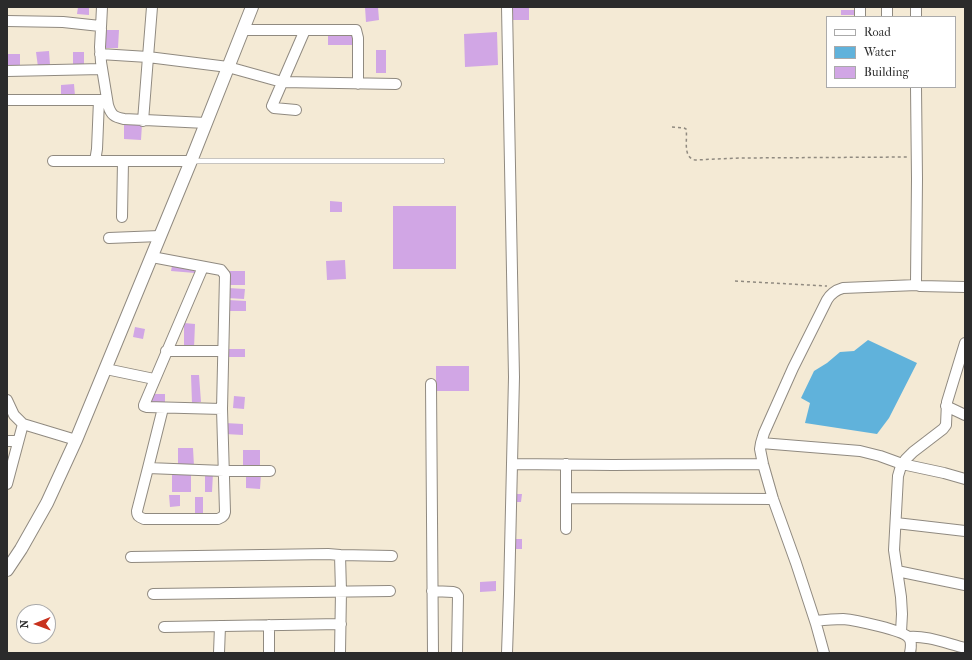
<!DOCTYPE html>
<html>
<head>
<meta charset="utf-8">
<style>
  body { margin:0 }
  #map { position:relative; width:972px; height:660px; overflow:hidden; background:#f4ead5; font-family:"IM FELL French Canon",serif }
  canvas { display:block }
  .frame { position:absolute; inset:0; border:8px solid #2b2b2b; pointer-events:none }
  .legend { position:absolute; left:826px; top:16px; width:130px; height:72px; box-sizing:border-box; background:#fff; border:1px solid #aaa; margin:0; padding:5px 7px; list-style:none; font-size:12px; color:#2b2b2b }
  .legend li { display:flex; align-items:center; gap:8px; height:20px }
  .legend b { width:20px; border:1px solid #aaa }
  .north { position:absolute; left:16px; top:604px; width:40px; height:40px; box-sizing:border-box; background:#fff; border:1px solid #aaa; border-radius:50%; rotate:269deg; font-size:11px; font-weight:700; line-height:16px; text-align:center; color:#2b2b2b }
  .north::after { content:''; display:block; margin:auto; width:14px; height:18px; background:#c8321e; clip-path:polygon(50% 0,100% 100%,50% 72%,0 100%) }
</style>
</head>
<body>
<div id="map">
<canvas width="972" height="660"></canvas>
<div class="frame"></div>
<ul class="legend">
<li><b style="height:5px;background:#fff"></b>Road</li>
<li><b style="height:11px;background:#60b2db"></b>Water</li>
<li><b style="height:11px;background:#d1a6e5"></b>Building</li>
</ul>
<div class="north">N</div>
</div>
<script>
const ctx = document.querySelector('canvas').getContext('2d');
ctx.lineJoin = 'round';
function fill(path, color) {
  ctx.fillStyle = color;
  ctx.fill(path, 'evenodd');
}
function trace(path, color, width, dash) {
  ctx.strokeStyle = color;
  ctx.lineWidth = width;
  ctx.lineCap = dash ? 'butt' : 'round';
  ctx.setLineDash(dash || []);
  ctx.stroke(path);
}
fill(new Path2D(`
  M868,340L917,363L889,418L877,434L805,423L810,403L801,398L814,371L827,363L840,352L854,351Z`), '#60b2db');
fill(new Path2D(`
  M78,7H89V15L77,14Z
  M365,7H378L379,20L366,22Z
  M510,7H529V20H510Z
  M841,10H857V15H841Z
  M102,30H119L118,48H102Z
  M328,31H354V45H328Z
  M497,32L498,65L465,67L464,34Z
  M376,50H386V73H376Z
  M49,51L50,65L38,67L36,52Z
  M73,52H84V66H73Z
  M7,54H20V66H7Z
  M74,84L75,96L61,97V85Z
  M124,123L142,124L141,140L124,139Z
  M330,201L342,202V212H330Z
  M393,206H456V269H393Z
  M345,260L346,279L327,280L326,261Z
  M172,266L196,267L195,273L171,271Z
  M228,271H245V285H228Z
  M228,288L245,289L244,299L227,298Z
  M228,300L246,301V311H228Z
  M184,323L195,324L194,348H184Z
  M135,327L145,329L143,339L133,337Z
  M229,349H245V357H229Z
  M436,366H469V391H436Z
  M191,375H199L201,402L192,403Z
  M150,394H165V403H150Z
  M234,396L245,397L244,409L233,408Z
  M225,423L243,424V435L225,434Z
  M178,448H193L194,466H178Z
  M243,450H260V467H243Z
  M172,471H191V492H172Z
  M205,473H213L212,492H205Z
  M246,474H261L260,489L246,488Z
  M516,494H522L521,502H516Z
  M169,495H180V506L170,507Z
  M195,497H203V516H195Z
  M514,539H522V549H514Z
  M496,581V591L480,592V582Z`), '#d1a6e5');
const service = new Path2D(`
  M192,161H442`);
const minor = new Path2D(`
  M152,7L148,57L228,67L282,82L396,84
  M507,7L514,377L509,594L507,653
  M860,7V17
  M887,7V17
  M916,7V17
  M7,21L63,22L100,26L101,29L100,47L101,62L108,105C111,115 114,117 124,119L206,123
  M101,27L102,7
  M243,30H356L358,38V84
  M100,54L148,57L143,121
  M7,71L102,69
  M916,87L917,179L916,282L917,285L920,286L965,287
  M7,100H107
  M296,110L274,108L272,106L305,30
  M53,161H191
  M95,161L97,149L99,100
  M122,217L123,161
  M109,238L160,236
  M152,257L221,270L225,275L222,409L225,512L224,515L222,517L218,519H144C139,517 137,516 137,511L148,468L224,471H270
  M203,267L144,405V406L147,407L222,409
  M166,351H223
  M106,369L154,379
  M431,384L433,653
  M7,400L14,415L23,424L76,440
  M946,406L965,415
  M7,441H18
  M761,443L860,451L880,456L902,464L944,473L965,479
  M512,464L613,465L763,464
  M566,464V529
  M148,468L163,408
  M7,484L23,424
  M566,498L773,499
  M896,523L965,531
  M340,555L392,556
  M131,557L328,554L340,555L341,591L340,653
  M897,571L965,585
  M432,591L453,592L456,593L458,596L457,653
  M153,594L390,591
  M815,621C824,620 834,619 843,619C854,620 904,630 909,638C912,642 911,648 910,653
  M164,627L341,624
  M901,632L902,614L901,597L894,550L898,476L901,466L906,459L913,452L943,429L946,425L947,402L965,343
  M908,637C926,635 948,644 965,648
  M219,653L220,626
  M269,653V625
  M824,653L816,624L796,563L773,499L763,464L760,449L761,443L764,433L793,368L827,300C831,293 836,290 843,288L917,285`);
const tertiary = new Path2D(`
  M7,570L21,549L47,503L76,440L191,161L252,7`);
trace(service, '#908a80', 6);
trace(minor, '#908a80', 12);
trace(tertiary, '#908a80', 14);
trace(new Path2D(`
  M672,127L684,128L686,129C688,139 682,157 695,160L739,158L909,157
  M735,281L827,286`), '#908a80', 1.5, [3, 3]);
trace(service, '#fff', 5);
trace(minor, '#fff', 10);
trace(tertiary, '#fff', 12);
</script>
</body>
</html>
